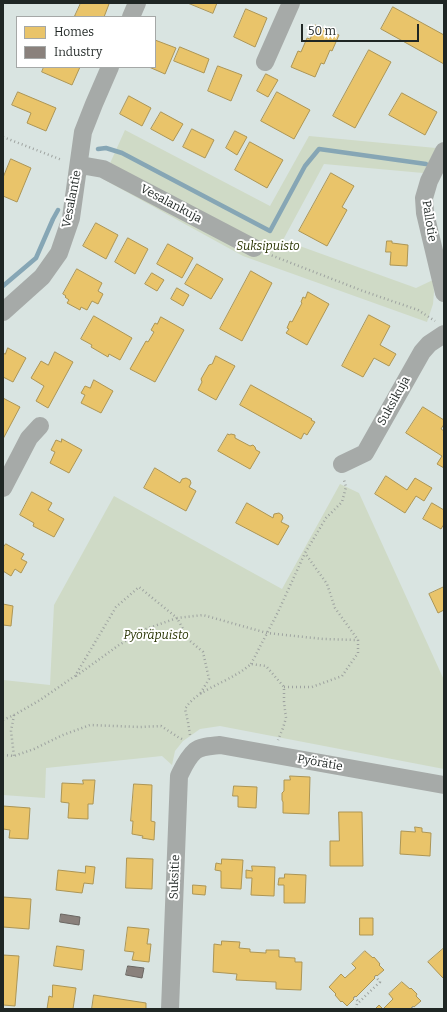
<!DOCTYPE html>
<html>
<head>
<meta charset="utf-8">
<style>
  body { margin:0 }
  #map { position:relative; width:447px; height:1012px; overflow:hidden; background:#d9e4e1; font-family:Bitter,serif }
  canvas { display:block }
  .frame { position:absolute; inset:0; border:4px solid #1f2624; pointer-events:none }
  .legend { position:absolute; left:16px; top:16px; width:140px; height:52px; box-sizing:border-box; background:#fff; border:1px solid #a5a8a7; margin:0; padding:5px 7px; list-style:none; font-size:12px; color:#1f2624 }
  .legend li { display:flex; align-items:center; gap:8px; height:20px }
  .legend b { width:20px; border:1px solid #a5a8a7 }
  .scale { position:absolute; left:301px; top:24px; width:118px; height:18px; box-sizing:border-box; border:2px solid #1f2624; border-top:0; padding-left:5px; font-size:12px; line-height:14px; white-space:nowrap; color:#1f2624; -webkit-text-stroke:3px #fff; paint-order:stroke }
</style>
</head>
<body>
<div id="map">
<canvas width="447" height="1012"></canvas>
<div class="frame"></div>
<ul class="legend">
<li><b style="height:11px;background:#e9c46a"></b>Homes</li>
<li><b style="height:11px;background:#8a817c"></b>Industry</li>
</ul>
<div class="scale">50 m</div>
</div>
<script>
const ctx = document.querySelector('canvas').getContext('2d');
ctx.lineJoin = 'round';
function fill(path, color) {
  ctx.fillStyle = color;
  ctx.fill(path, 'evenodd');
}
function trace(path, color, width, dash) {
  ctx.strokeStyle = color;
  ctx.lineWidth = width;
  ctx.lineCap = dash ? 'butt' : 'round';
  ctx.setLineDash(dash || []);
  ctx.stroke(path);
}
function drawText(font, color, halo, rows, align = 'center') {
  ctx.font = font + ' Bitter,serif';
  ctx.lineWidth = 4;
  ctx.setLineDash([]);
  ctx.textBaseline = 'middle';
  ctx.strokeStyle = halo;
  ctx.fillStyle = color;
  for (const [text, x, y, turn = 0] of rows) {
    ctx.save();
    ctx.translate(x, y);
    ctx.rotate((+turn || 0) * Math.PI / 180);
    ctx.textAlign = isNaN(turn) ? turn : align;
    if (halo) ctx.strokeText(text, 0, 0);
    ctx.fillText(text, 0, 0);
    ctx.restore();
  }
}
fill(new Path2D(`
  M125,130L270,206L309,136L436,148L423,173L324,164L283,240L416,288L433,280L434,292L433,304L427,322L243,256L103,179Z
  M340,484L359,493L444,680V769L220,726L200,729L183,741L175,751L172,765L162,756L46,768L45,798L3,795V680L50,685L54,605L114,496L282,589Z`), '#cfdac6');
const homes = new Path2D(`
  M81,3H106L109,4L104,17H78L75,16Z
  M188,3H217L213,13Z
  M393,7L444,35V64L381,29Z
  M246,9L267,18L255,47L234,37Z
  M315,25L339,35L332,51L330,50L324,64L321,63L315,77L291,67L298,51L301,52L307,38L310,39Z
  M155,40L176,48L165,74L149,67H155Z
  M180,47L209,59L204,73L174,61Z
  M369,50L391,62L355,128L333,116Z
  M218,66L242,75L231,101L208,91Z
  M44,67H80L72,85L42,72Z
  M266,74L278,80L268,97L257,91Z
  M18,92L56,108L46,131L27,123L31,113L12,105Z
  M277,92L310,110L294,139L261,121Z
  M402,93L437,112L425,135L389,115Z
  M129,96L151,108L142,126L120,114Z
  M161,112L183,124L173,141L151,129Z
  M192,129L214,140L205,158L183,147Z
  M235,131L247,137L237,155L226,148Z
  M250,142L283,160L267,188L235,170Z
  M11,159L31,168L17,202L3,196V178Z
  M331,173L354,186L342,207L347,210L327,246L299,231Z
  M96,223L118,235L106,259L83,246Z
  M128,238L148,249L135,274L115,262Z
  M387,241H392V243L408,245L407,266L390,265L391,252H386Z
  M168,244L193,258L182,278L157,264Z
  M197,264L223,279L211,299L185,284Z
  M77,269L102,283L98,291L103,294L98,304L92,301L87,310L81,307L80,310L67,303L69,300L65,297L66,296L63,294Z
  M251,271L272,283L242,341L220,329Z
  M152,273L164,280L157,291L145,284Z
  M177,288L189,295L183,306L171,299Z
  M308,292L329,304L307,345L286,333L289,329L287,328L290,321L292,322L302,303L301,302L303,297L305,298Z
  M369,315L390,326L380,345L396,354L389,366L374,358L363,377L342,366Z
  M94,316L132,338L120,360L109,354L108,357L91,347L92,345L81,339Z
  M161,317L184,330L155,382L130,369L146,341L148,342L154,332L151,330L155,323L157,324Z
  M8,348L26,358L13,382L3,377V353L5,354Z
  M55,352L73,362L48,408L36,401L44,386L31,378L41,361L48,365Z
  M216,356L235,366L216,400L198,390L202,382L201,379L209,365L212,364Z
  M94,380L113,391L101,413L81,403L85,395L81,393L85,386L90,388Z
  M251,385L312,419L311,420L315,422L307,435L304,433L301,439L240,405Z
  M3,398L20,407L3,439Z
  M423,407L444,420V424L441,429L444,431V468L437,464L442,456L406,433Z
  M228,434L229,435L231,434L235,435V438L250,446L253,445L255,447L256,450L260,452L250,469L218,451Z
  M62,439L82,450L69,473L50,463L55,452L51,450L56,440L61,442Z
  M155,468L180,483L182,479L186,478L190,480L191,483L189,487L196,491L186,511L144,488Z
  M386,476L407,490L415,478L432,488L424,501L416,496L405,513L375,494Z
  M32,492L52,503L48,510L64,519L54,537L33,526L34,523L20,515Z
  M247,503L273,518L274,514L279,513L282,515L283,518L281,522L289,526L278,545L236,523Z
  M432,503L444,510V524L441,529L423,519Z
  M6,544L24,554L21,559L27,562L21,573L15,569L11,576L3,571V548Z
  M444,587V610L438,613L429,594Z
  M3,604L13,606L11,626L3,625Z
  M290,776L310,777L309,814L283,813V802L282,800V793L284,791V780H290Z
  M83,780H95L93,804H88V819L68,818L69,803L61,802L62,783L83,784Z
  M134,784L152,785L151,821L155,822L154,840L142,838L143,836L132,834L133,821H131Z
  M234,786L257,787L256,808L238,807V796H233Z
  M3,806L30,808L28,839L9,838L10,830L3,829Z
  M339,812H362L363,866H330V841H339Z
  M415,827L422,828V832L431,833L430,856L400,854L401,831L415,832Z
  M127,858L153,859L152,889L126,888Z
  M222,859L243,860L241,889L221,888V871L215,870L216,863L221,864Z
  M86,866L95,867L93,884L84,883L82,893L56,890L58,870L85,873Z
  M252,866L275,867L274,896L251,895L252,878H246V870L252,871Z
  M285,874L306,875L305,903H284V885H278L279,878H284Z
  M193,885L206,886L205,895L193,894Z
  M3,897L31,899L29,929L3,927Z
  M360,918H373V935H360Z
  M128,927L149,929L147,944H151L149,962L132,960L134,952L125,951Z
  M222,941L240,942L239,948L250,949V952L266,953V950H279V957L295,958V962H302L301,990L276,989V982L236,980L237,974L213,972L214,944L221,945Z
  M57,946L84,950L82,970L54,966Z
  M444,948V977L443,978L428,962Z
  M365,951L373,958L374,957L380,964L379,965L384,970L377,976L376,975L374,977L375,978L356,997L355,996L353,998L354,999L347,1006L342,1001L341,1002L335,995L336,994L329,987L341,974L345,978L356,968L352,964Z
  M3,955L19,956L15,1006L3,1005Z
  M402,982L410,989L411,988L417,994L416,996L421,1001L414,1007L413,1006L411,1008L412,1009H375L379,1005L383,1009L393,999L389,994Z
  M53,985L76,988L73,1009H47L49,996L52,997Z
  M94,995L146,1003V1009H92Z`);
fill(homes, '#e9c46a');
trace(homes, '#ac9555', 1);
const industry = new Path2D(`
  M61,914L80,917L79,925L60,922Z
  M128,966L144,968L142,978L126,975Z`);
fill(industry, '#8a817c');
trace(industry, '#6a6662', 1);
trace(new Path2D(`
  M98,149L106,148L122,153L270,231L305,166L319,149L426,164
  M3,286L36,258L53,219L58,210`), '#86a6b5', 4.5);
trace(new Path2D(`
  M3,137L62,160
  M268,254L363,291L418,310L435,321
  M251,664L278,612L305,553L326,518L342,502L346,487L344,480
  M76,676L119,645L146,629L177,618L189,640L203,652L209,679L200,694
  M284,687H312L342,676L358,653V640L335,608L327,584L305,553
  M14,715L11,731L14,756
  M3,720L14,715L40,700L75,676L116,607L139,587L177,618L203,615L267,633L323,639L358,640
  M190,735L188,722L185,709C195,692 219,685 235,675C241,672 246,668 251,664L266,666L284,687V702L286,718L283,728L278,740
  M3,755L14,756L34,749L63,735L90,725L140,727L161,726L178,737L184,740
  M354,997L359,1002
  M412,1007L414,1009
  M356,1009L357,1004L380,982L375,976`), '#9ea3a0', 2.5, [1, 3]);
trace(new Path2D(`
  M131,17L137,3
  M265,62L291,3
  M444,151L429,181L424,198L425,213L444,293
  M86,166L103,169L254,248
  M3,312L42,277L59,253L71,218L83,132L94,104L110,67
  M342,464L365,453L422,352L429,344L444,334
  M3,488L29,438L40,426
  M170,1009L179,776C183,768 187,758 195,751C201,746 212,746 220,745L444,785`), '#a6aaa8', 18);
drawText('12px', '#1f2624', '#fff', [
  ["Vesalantie",72,199,-79],
  ["Vesalankuja",171,204,28],
  ["Pallotie",429,221,81],
  ["Suksikuja",394,401,-61],
  ["Pyörätie",320,763,10],
  ["Suksitie",175,877,-88]
]);
drawText('italic 12px', '#2b3605', '#fff', [
  ["Suksipuisto",268,247],
  ["Pyöräpuisto",156,636]
]);
</script>
</body>
</html>
